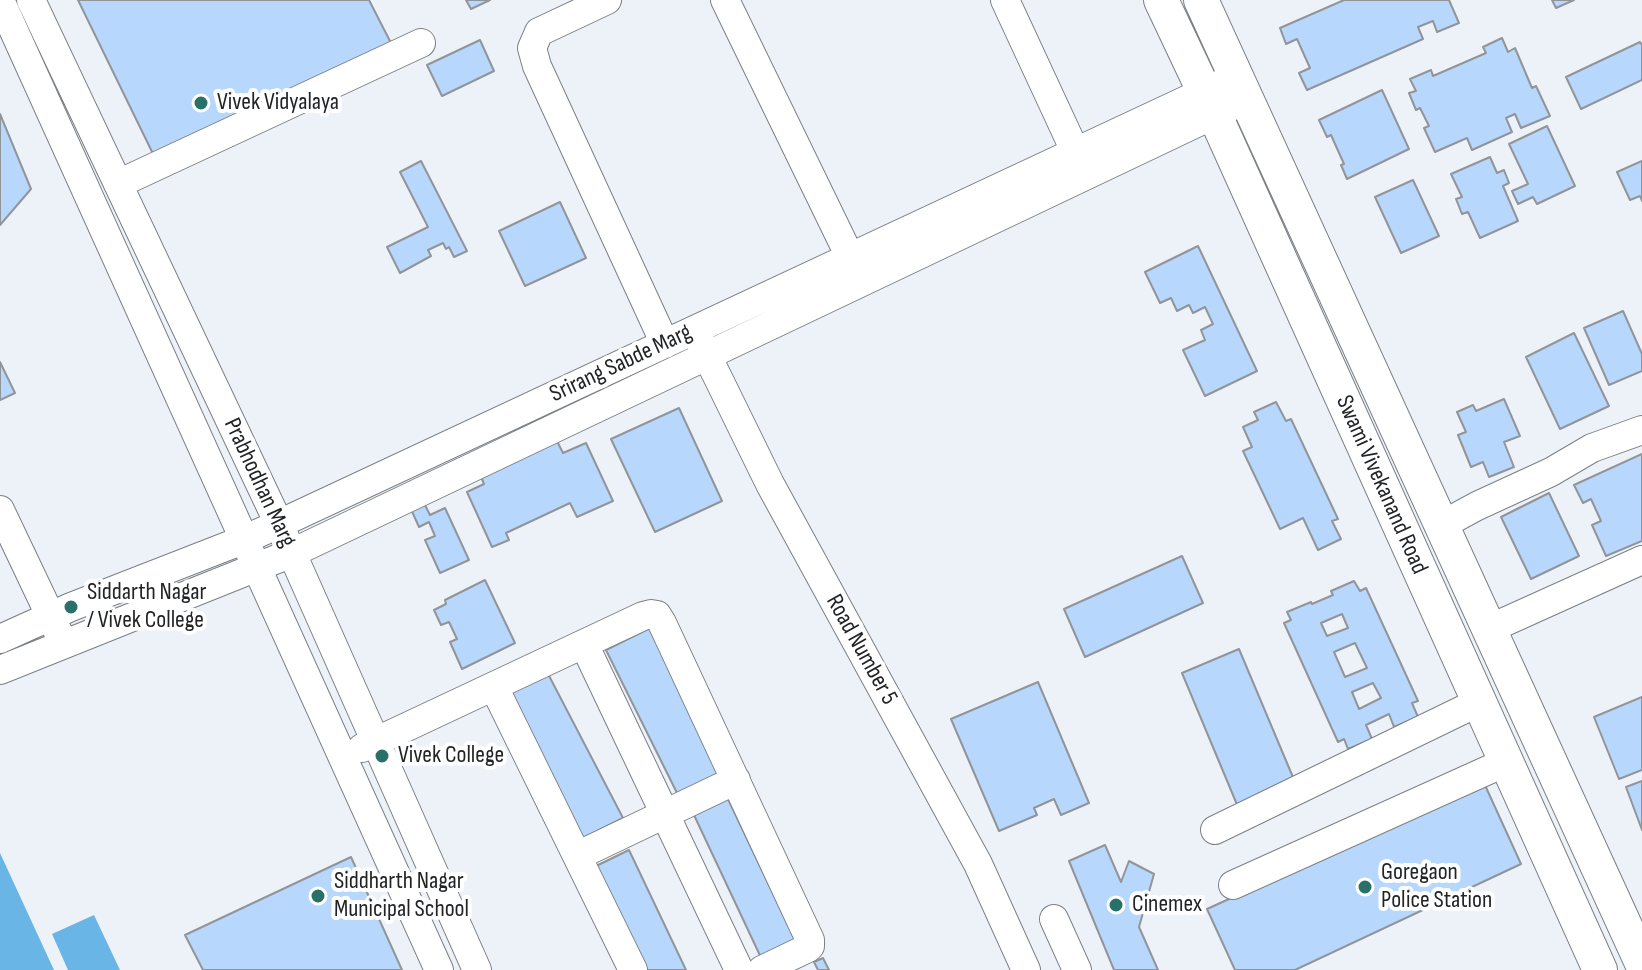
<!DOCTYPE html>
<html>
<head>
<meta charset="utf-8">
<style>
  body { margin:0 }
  canvas { display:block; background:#edf2f8 }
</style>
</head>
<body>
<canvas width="1642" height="970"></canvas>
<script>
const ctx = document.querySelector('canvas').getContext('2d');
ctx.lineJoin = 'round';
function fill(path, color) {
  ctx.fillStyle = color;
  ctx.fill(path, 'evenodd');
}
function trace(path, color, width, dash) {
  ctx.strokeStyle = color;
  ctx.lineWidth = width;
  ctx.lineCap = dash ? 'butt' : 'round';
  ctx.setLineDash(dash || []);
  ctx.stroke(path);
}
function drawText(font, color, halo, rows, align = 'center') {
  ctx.font = font + ' "Sofia Sans Condensed",sans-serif';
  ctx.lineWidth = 8;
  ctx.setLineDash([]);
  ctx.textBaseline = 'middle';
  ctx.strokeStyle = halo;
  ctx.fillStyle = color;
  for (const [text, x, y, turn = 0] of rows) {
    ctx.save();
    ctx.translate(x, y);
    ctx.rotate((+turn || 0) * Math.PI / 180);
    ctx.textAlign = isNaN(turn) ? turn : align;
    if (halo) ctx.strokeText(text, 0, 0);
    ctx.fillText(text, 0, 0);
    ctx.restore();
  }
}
fill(new Path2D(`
  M0,853L54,970H0Z
  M94,915L120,970H68L52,934Z`), '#68b5e6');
const building = new Path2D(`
  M78,0H369L392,45L156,160Z
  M466,0H490L471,9Z
  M1344,0H1449L1459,23L1437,32L1433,21L1418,27L1423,39L1307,90L1299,73L1310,68L1297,39L1286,44L1280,28Z
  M1552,0H1574L1556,8Z
  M1502,38L1508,52L1515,48L1532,88L1536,86L1550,116L1521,128L1515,114L1506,118L1512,132L1472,150L1467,138L1435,152L1424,128L1429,126L1420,108L1416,110L1409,93L1416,91L1410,79L1431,70L1433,76L1486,53L1483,47Z
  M480,40L494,71L442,96L427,65Z
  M1640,42L1642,45V80L1581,109L1566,77Z
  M1382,90L1409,149L1347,179L1341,165L1344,164L1331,135L1327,137L1319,120Z
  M0,114L31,189L0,225Z
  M1547,126L1575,186L1537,204L1533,197L1518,204L1512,191L1528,184L1509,144Z
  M1490,157L1497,173L1504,170L1509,183L1503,186L1518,221L1480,238L1468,212L1462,214L1456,199L1462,197L1451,174Z
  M421,161L467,251L454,257L449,247L446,249L443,243L428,250L431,256L400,273L387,247L428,227L400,172Z
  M1642,161V201L1640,196L1630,200L1617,172Z
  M1413,180L1439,236L1401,253L1375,197Z
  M560,202L586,258L525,286L499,231Z
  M1198,246L1257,371L1205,396L1183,350L1205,340L1201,330L1213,324L1205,307L1193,313L1189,305L1177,311L1171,298L1160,303L1145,272Z
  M1623,311L1642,354V371L1609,385L1584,328Z
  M1574,333L1609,406L1560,429L1526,357Z
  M0,362L15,393L0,400Z
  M1504,399L1520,436L1504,442L1514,467L1489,477L1483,462L1471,467L1458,435L1466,432L1457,412L1473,405L1476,411Z
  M1276,402L1286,421L1291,419L1338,519L1332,521L1341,539L1318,550L1303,518L1280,529L1243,451L1252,447L1243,427L1258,420L1254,412Z
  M679,408L722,501L655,532L611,439Z
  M557,441L563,453L586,443L613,501L577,517L570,503L506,533L509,540L492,547L467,492L484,484L481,477Z
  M1642,454V541L1606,556L1592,525L1601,521L1591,499L1583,503L1574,485Z
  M1549,493L1579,556L1531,579L1501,517Z
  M423,501L430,515L445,508L469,560L440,573L425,540L435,536L429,522L419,527L410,507Z
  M1182,556L1203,603L1085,657L1064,609Z
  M485,580L515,643L462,669L450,642L457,639L449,622L441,625L434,610L446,604L445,600Z
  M1354,581L1360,591L1366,588L1418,701L1412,703L1418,717L1394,727L1389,714L1366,725L1372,739L1348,749L1344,739L1338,742L1284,623L1291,620L1287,612L1311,602L1312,604L1333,595L1331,591ZM1342,614L1348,628L1327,636L1321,623ZM1355,643L1367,668L1345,677L1334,652ZM1373,683L1381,698L1359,709L1352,692Z
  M654,626L725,771L678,795L606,650Z
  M1239,649L1295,782L1238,807L1182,673Z
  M546,670L623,818L579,840L503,693Z
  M1038,682L1089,803L1061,815L1054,799L1034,808L1037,815L999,831L951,719Z
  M1642,697V770L1619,779L1594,717Z
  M1642,781V830L1626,787Z
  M1484,783L1521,864L1295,970H1235L1207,909Z
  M728,799L798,946L764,964L694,815Z
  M1105,845L1121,882L1129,861L1154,874L1139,927L1158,970H1114L1069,861Z
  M629,850L686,970H643L594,867Z
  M351,857L402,970H203L185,935Z
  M823,958L829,970H818L814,962Z`);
fill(building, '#b8d7fd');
trace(building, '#91959a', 2);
const minor = new Path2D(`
  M0,0L439,970
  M31,0L279,524L477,970
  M607,0L539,32L532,48L537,66L665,344
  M725,0L850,257
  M1005,0L1075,151
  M118,184L421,43
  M699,339L770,484L978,864L1026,970
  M0,510L58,632
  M1442,525L1477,506L1551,472L1592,448L1642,430
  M1489,629L1642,560
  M0,639L71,607L243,540L279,524L1223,83
  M584,644L739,970
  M0,670L292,553L1232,106
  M494,687L633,970
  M362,748L643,616L651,614L657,615L662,623L810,940V946L808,948L762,970
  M1215,830L1479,702
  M577,856L736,780
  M1233,885L1506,762
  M1054,919L1077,970`);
const major = new Path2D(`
  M1161,0L1204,91L1600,970
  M1201,0L1642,963`);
trace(minor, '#7b8085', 30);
trace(major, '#7b8085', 36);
trace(minor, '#fff', 28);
trace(major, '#fff', 34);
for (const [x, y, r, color] of [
  [201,103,8,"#287068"],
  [71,607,8,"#287068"],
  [382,756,8,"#287068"],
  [1365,887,8,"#287068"],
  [318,896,8,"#287068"],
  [1116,905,8,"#287068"]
]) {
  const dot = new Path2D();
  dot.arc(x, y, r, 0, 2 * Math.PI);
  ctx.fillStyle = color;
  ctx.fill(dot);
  trace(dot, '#fff', 3);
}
drawText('24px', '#212325', '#fff', [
  ["Vivek Vidyalaya",217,103],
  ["Siddarth Nagar",87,593],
  ["/ Vivek College",87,621],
  ["Vivek College",398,756],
  ["Goregaon",1381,873],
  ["Police Station",1381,901],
  ["Siddharth Nagar",334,882],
  ["Municipal School",334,910],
  ["Cinemex",1132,905]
], 'left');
drawText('24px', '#212325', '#fff', [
  ["Srirang Sabde Marg",621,364,-25],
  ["Prabhodhan Marg",259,483,65],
  ["Swami Vivekanand Road",1381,485,66],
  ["Road Number 5",861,650,61]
]);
</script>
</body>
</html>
